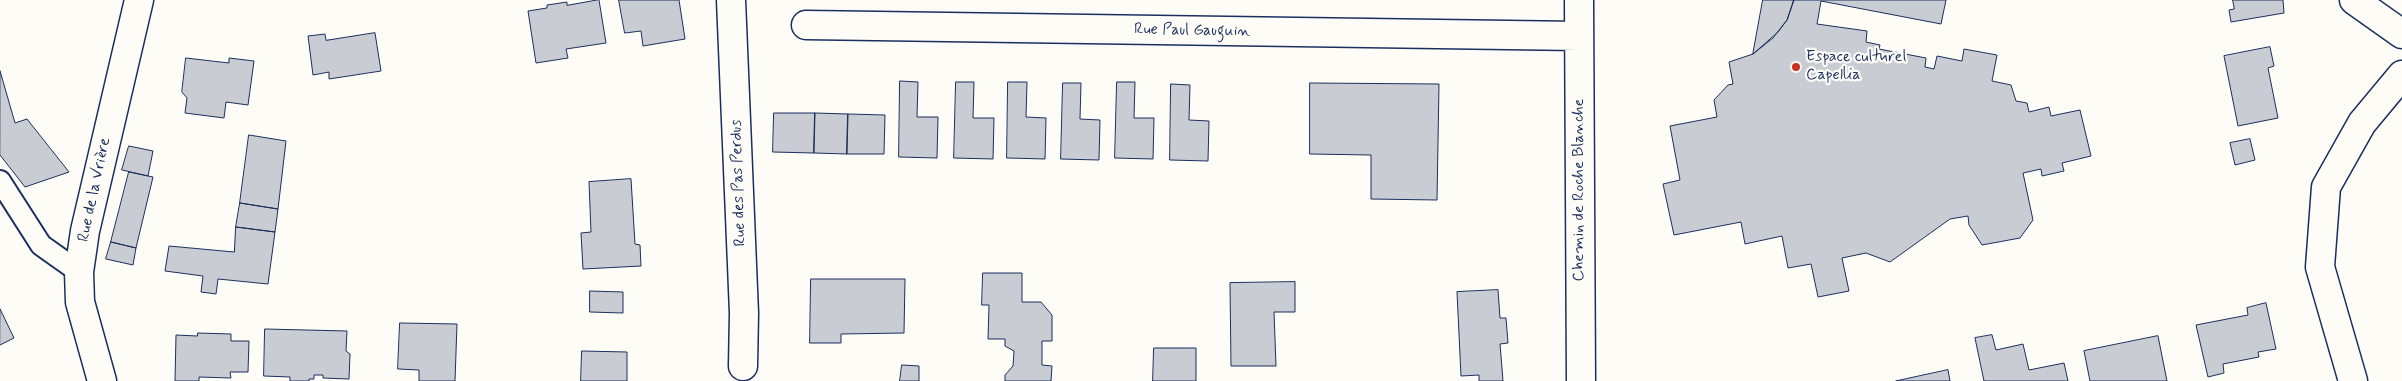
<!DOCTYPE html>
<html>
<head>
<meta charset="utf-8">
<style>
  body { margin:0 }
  canvas { display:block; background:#fdfcf7 }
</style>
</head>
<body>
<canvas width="2402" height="381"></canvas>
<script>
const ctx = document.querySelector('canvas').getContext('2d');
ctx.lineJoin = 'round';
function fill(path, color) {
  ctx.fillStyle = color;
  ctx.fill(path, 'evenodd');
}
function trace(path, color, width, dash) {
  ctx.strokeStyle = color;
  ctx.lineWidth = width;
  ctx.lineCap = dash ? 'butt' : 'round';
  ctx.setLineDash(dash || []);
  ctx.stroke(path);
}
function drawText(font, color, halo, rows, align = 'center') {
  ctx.font = font + ' Mynerve,sans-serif';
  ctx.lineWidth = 4.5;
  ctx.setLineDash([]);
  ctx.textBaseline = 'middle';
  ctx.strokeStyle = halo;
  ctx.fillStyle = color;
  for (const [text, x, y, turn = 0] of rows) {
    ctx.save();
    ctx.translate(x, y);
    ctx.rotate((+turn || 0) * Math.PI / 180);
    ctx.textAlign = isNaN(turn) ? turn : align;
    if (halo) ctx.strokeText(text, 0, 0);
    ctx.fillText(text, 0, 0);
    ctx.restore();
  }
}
const building = new Path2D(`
  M599,0L606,43L566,49L568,58L536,63L528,11L547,8V5L567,2V5Z
  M619,0H679L685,39L643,46L641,31L625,33Z
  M1763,0H1794L1787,20L1778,32L1753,54Z
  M1794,0H1946L1941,24L1821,1L1817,24L1867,31L1866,42L1880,45L1879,49L1926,58L1925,67L1934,69L1937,56L1962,61L1964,49L1997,55L1992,81L2011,85L2016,101L2027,103L2029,112L2049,107L2051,116L2080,110L2091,156L2062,163L2064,171L2042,176L2041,169L2023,173L2033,220L2020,238L1982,245L1969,225L1968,216L1950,219L1890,262L1866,253L1842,258L1849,291L1818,297L1811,264L1788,268L1782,236L1745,244L1741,222L1674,235L1663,184L1680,180L1670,126L1717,117L1714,100L1728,85L1733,84L1729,62L1753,54L1773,38L1787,20Z
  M2233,0H2283L2284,13L2231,22L2229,10L2234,9Z
  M375,33L381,71L329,79V72L313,75L308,36L325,34L326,40Z
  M2270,47L2274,66L2268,68L2278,118L2238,126L2224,56Z
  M186,58L229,63V58L254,61L248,105L226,102L224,118L185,113L187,98L182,92Z
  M0,71L15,123L27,119L69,172L25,187L0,155Z
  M900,81L918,82L917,117H938L937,158L899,157Z
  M956,82H974L973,118H994L993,159L954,158Z
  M1008,82H1027L1026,117L1046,118L1045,159L1007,158Z
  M1117,82H1135L1134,118H1154L1153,159L1115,158Z
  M1063,83H1081L1080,119L1100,120L1099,160L1061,159Z
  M1310,83L1439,84L1437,200L1371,199V155L1310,154Z
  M1171,84L1190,85L1189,120L1209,121L1208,161L1170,160Z
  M774,113H815L814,153L773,152Z
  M815,113L848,114L847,154L814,153Z
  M848,114L885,115L884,154H847Z
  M249,135L286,141L278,209L240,203Z
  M2250,139L2255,160L2235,165L2230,143Z
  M129,146L153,151L148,176L122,170Z
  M129,172L153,177L136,248L111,242Z
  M631,179L635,244L640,245L641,266L583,269L581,233L591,232L589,182Z
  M240,203L278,209L275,232L236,227Z
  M236,227L275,232L268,284L218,279L216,294L201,292L203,276L165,271L169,246L234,252Z
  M111,242L136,248L133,265L106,259Z
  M983,273H1022V302H1041L1052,315V341H1042V365L1052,366L1051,381H1005V375L1013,366L1014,351L1005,346V339H988L989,305H982Z
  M811,279H905L904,333L841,334V343H810Z
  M1295,282V312H1274L1276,366H1231L1230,283Z
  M1498,290L1500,318H1506L1508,343L1500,344L1503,381H1479V375L1461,376L1457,292Z
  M590,291L623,292V313L590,312Z
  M2266,303L2276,349L2258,352L2259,357L2223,364L2224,373L2208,377L2196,325L2248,315L2247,308Z
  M0,309L14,338L0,345Z
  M400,323L457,324L455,381H419V370L398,369Z
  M265,329L347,331L346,351L350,354L349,379L323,378V375H314V379H309V381H290V377L264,376Z
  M198,333L231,334V341H249L248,372H230L231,378L199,377V381H175L176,335L197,336Z
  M1992,335L1996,350L2023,344L2029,370L2064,363L2068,381H1984L1975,338Z
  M2158,336L2167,381H2090L2084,351Z
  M1154,348H1196V381H1153Z
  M582,351L627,352V381H581Z
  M902,365L919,366V381H900Z
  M1948,370L1950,381H1896Z`);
fill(building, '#c9ccd3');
trace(building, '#1b2f5e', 1);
const lane = new Path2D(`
  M0,181L41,245L79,272`);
const street = new Path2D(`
  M731,0L744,313L743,366
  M1579,0L1581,381
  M2354,0L2402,34
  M806,25L1578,36
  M102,381L80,302L79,272L85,231L139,0
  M2353,381L2320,267L2326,187L2362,123L2402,75`);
trace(lane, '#1b2f5e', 24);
trace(street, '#1b2f5e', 31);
trace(lane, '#fdfcf7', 20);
trace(street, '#fdfcf7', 28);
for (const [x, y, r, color] of [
  [1796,67,5,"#c8321e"]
]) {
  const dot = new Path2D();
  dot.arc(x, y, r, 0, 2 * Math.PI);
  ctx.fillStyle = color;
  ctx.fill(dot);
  trace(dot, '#fdfcf7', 2);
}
drawText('16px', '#1b2f5e', '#fdfcf7', [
  ["Rue Paul Gauguin",1192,31,1],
  ["Rue des Pas Perdus",739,183,-92],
  ["Rue de la Vrière",95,190,-78],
  ["Chemin de Roche Blanche",1580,190,-90]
]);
drawText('16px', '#1b2f5e', '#fdfcf7', [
  ["Espace culturel",1806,58],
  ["Capellia",1806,76]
], 'left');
</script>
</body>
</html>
